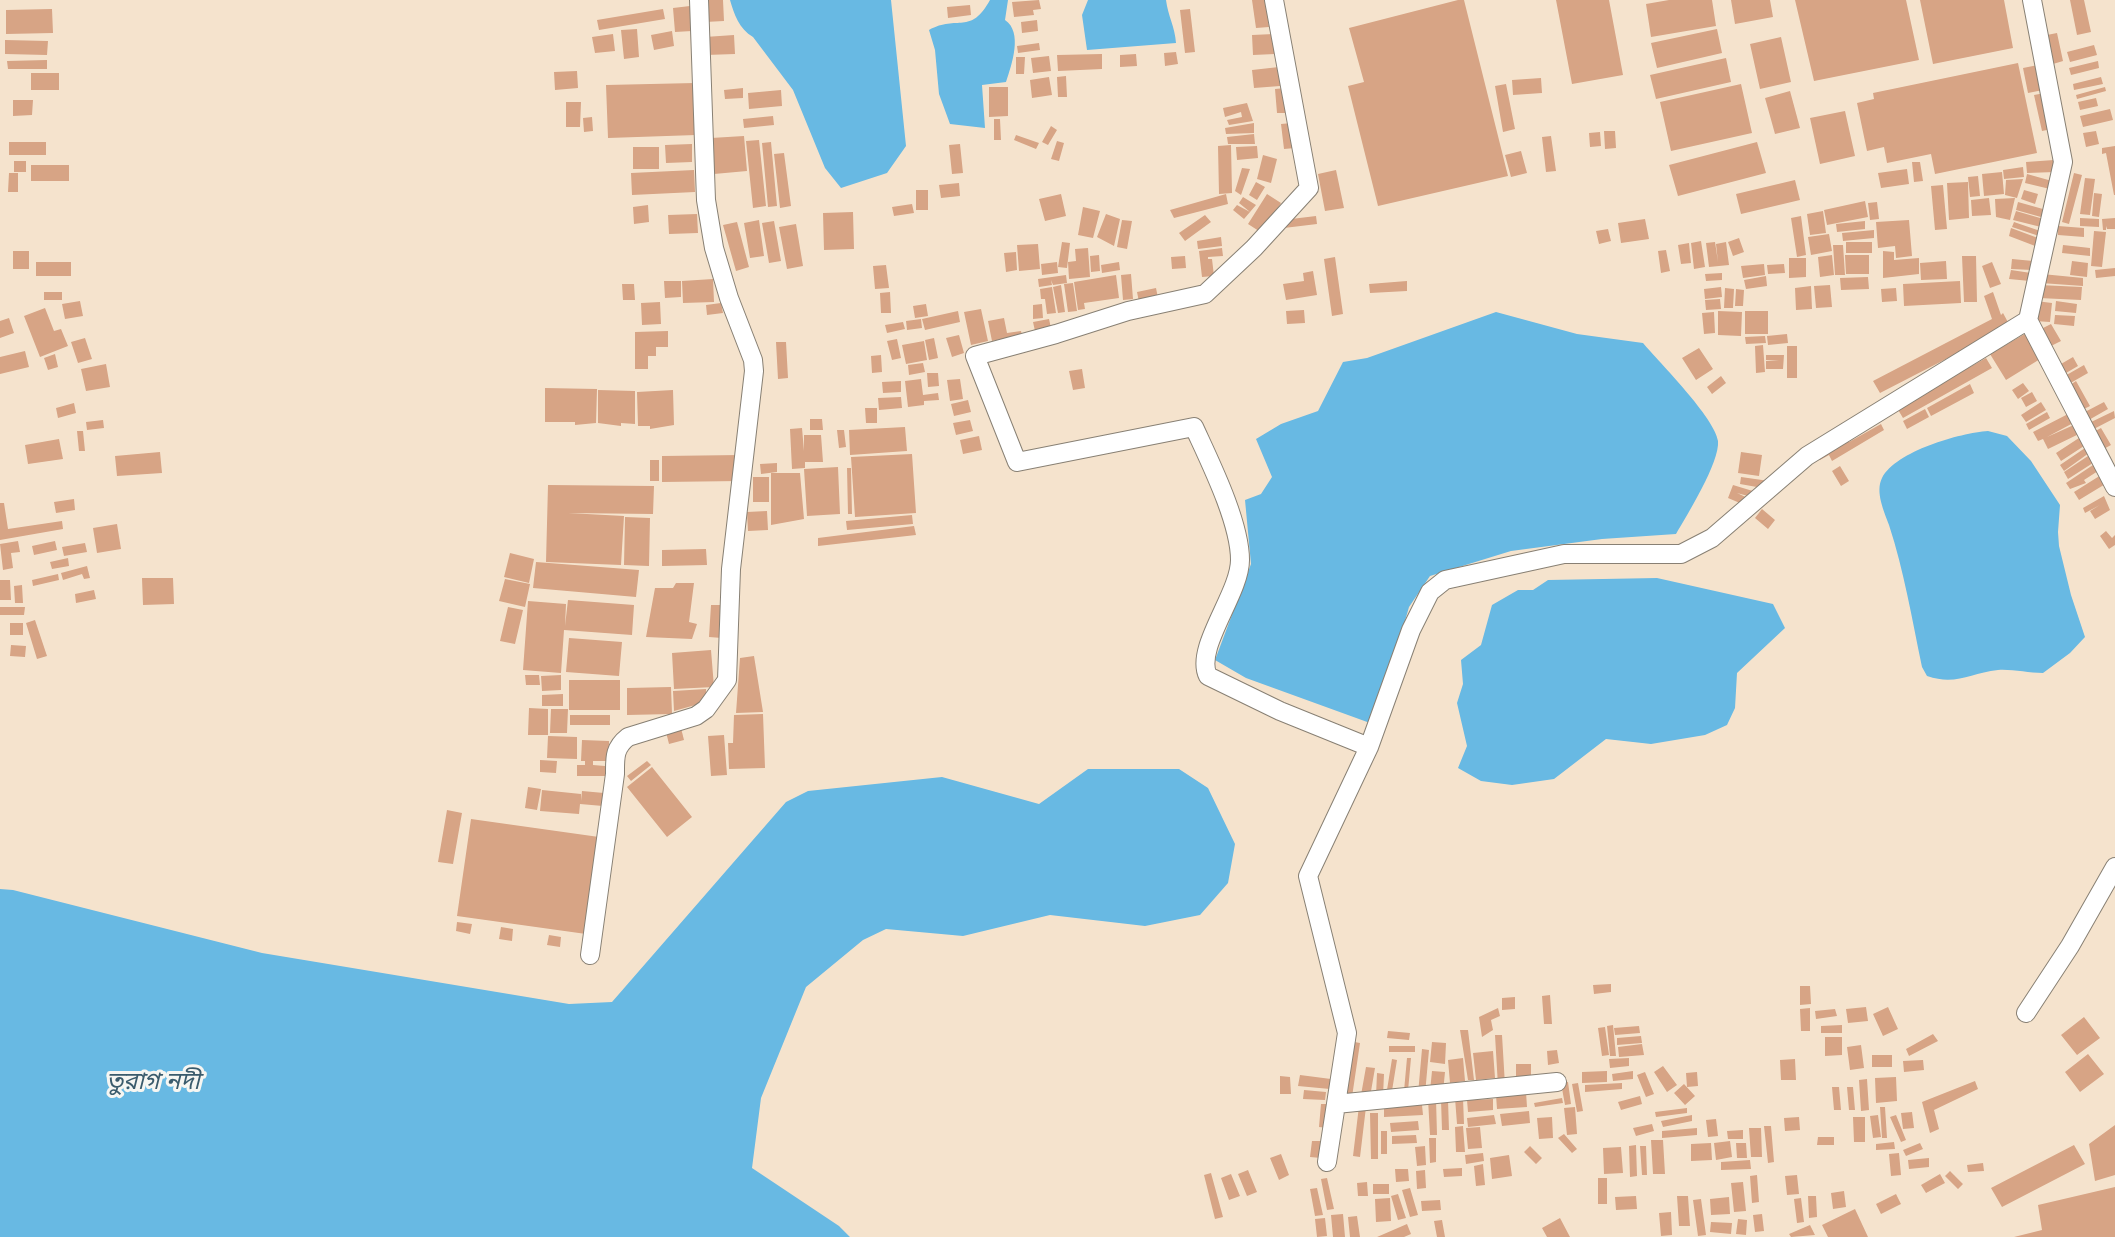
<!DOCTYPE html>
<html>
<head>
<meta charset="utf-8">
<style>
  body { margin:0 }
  canvas { display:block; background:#f5e3cd }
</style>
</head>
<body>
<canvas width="2115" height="1237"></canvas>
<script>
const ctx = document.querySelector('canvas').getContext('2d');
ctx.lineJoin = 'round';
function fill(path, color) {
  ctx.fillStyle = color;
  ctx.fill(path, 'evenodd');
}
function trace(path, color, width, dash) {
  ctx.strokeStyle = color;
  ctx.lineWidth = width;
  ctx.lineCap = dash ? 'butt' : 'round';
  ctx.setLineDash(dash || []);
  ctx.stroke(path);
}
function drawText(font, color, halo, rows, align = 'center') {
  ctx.font = font + ' Mynerve,"Noto Sans Bengali",sans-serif';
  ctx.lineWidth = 6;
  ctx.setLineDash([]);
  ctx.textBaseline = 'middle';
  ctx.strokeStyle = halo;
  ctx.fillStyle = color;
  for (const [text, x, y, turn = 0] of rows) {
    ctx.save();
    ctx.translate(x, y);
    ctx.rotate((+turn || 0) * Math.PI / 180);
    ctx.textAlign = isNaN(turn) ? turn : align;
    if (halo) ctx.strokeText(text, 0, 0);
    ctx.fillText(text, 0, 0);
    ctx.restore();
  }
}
fill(new Path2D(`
  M730,0H891L906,146L887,173L841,188L825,168L793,90L753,37C739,29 734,14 730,0Z
  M990,0H1008L1005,20C1023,32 1012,64 1006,82L982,85L985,128L950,124L939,94L935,50L929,30C958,14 970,36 990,0Z
  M1088,0H1166C1168,16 1175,27 1176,43L1087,50L1082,15Z
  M1496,312L1577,334L1643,343C1660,363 1715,418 1718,441C1720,462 1687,515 1676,534L1602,539L1511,551L1430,576L1409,607L1386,686L1370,723L1246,678L1215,660L1251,564L1245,500L1261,494L1272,477L1256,439L1281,424L1318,411L1343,362L1367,358Z
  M1988,431L2007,436L2031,461L2060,505L2058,532L2059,546L2071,595L2085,637L2070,653L2043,673C2028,673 2012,669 1998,670C1970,673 1956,686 1927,676L1922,667C1912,619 1904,571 1889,525C1884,511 1875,492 1882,478C1896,451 1960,433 1988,431Z
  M1657,578L1773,604L1785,628L1737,673L1735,708L1727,725L1705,735L1651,744L1606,739L1554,779L1512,785L1481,781L1458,768L1467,746L1457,703L1463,684L1461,660L1481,645L1492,605L1518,590H1533L1548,580Z
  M1088,769H1179L1208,788L1235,844L1228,883L1200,915L1145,926L1050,915L963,936L886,929L863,940L806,987L761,1098L752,1168L839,1226L850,1237H0V889L13,890L262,953L569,1004L612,1002L786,802L808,791L942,777L1039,804Z`), '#68b9e3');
fill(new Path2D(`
  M704,0H723L724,21L705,22Z
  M1039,0L1041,9L1033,10L1034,15L1014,17L1012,2Z
  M1252,0H1265L1269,27L1256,28Z
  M1458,0H1464L1508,176L1378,206L1348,86L1364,82L1349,28Z
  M1556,0H1609L1623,75L1572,84Z
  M1669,0H1712L1716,26L1651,37L1646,4Z
  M1731,0H1770L1773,17L1735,24Z
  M1795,0H1906L1919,60L1814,81Z
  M1920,0H2004L2013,48L1933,64Z
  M2070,0H2084L2091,32L2077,35Z
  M970,5L971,15L948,18L947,7Z
  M690,6L692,31L675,32L673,8Z
  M52,9L53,33L6,34V10Z
  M663,9L665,19L599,30L597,20Z
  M1190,9L1195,52L1185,53L1180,10Z
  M1037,20L1038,31L1022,33L1021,22Z
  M637,29L639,57L624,59L621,30Z
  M1717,29L1722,53L1657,68L1651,43Z
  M672,31L674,46L654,50L651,35Z
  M2057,33L2063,61L2053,64L2047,35Z
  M613,34L615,51L595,53L592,37Z
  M1274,34L1275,54L1253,55L1252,35Z
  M734,35L735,54L706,55L705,37Z
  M1781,37L1791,82L1760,89L1750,44Z
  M5,40L48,41L47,55L5,54Z
  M1039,43L1040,50L1018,53L1017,46Z
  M2094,45L2097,55L2070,62L2067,52Z
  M1176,52L1178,64L1165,66L1164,53Z
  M1102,54V69L1058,71L1057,55Z
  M1136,54L1137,66L1120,67V55Z
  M1049,56L1051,71L1033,73L1031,58Z
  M1016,57H1025L1024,74H1016Z
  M1726,58L1731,82L1656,99L1650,75Z
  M47,60V69H8L7,61Z
  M2098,61L2099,68L2071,75L2069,68Z
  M2018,63L2037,153L1935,174L1931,154L1887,163L1884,147L1867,151L1857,103L1874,99L1873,93Z
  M2038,65L2043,90L2028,93L2023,68Z
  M1279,67L1280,86L1254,88L1252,70Z
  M577,71L578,88L555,90L554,72Z
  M31,73H59V90H31Z
  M1066,76L1067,97H1058L1057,77Z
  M1049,77L1052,95L1032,98L1030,80Z
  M2101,77L2103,84L2074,90L2073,84Z
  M1541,78L1542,93L1513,95L1512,80Z
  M695,83L696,135L608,138L606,85Z
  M1506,84L1515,129L1503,132L1495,86Z
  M1741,84L1752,133L1671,151L1660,102Z
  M989,87H1008V116L989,117Z
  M2105,87L2106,91L2077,99L2076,95Z
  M743,88V98L725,99L724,90Z
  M1286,88L1288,113H1277L1275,89Z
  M781,90L782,106L749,109L748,93Z
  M1790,91L1800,128L1775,134L1765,98Z
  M2045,93L2052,129L2042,131L2034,95Z
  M2096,98L2098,106L2080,110L2078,102Z
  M13,100H33L32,115L13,116Z
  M566,102H581L580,127H566Z
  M1247,103L1253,121L1229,125L1227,120L1242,117L1241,112L1225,117L1223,108Z
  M2110,109L2113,120L2083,127L2080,116Z
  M1845,111L1855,156L1820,164L1810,118Z
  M773,116L774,125L744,128L743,119Z
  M592,117L593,131L584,132L583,118Z
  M994,119H1000L1001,140H994Z
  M1254,123V133L1226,134L1225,128Z
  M1292,123L1295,148L1284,149L1281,124Z
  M1051,126L1057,130L1048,145L1042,142Z
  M1604,131H1615L1616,148L1605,149Z
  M2096,131L2099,144L2086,147L2083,133Z
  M1600,132L1601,146L1590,147L1589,133Z
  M1254,134L1255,144H1228L1227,137Z
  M1016,135L1039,143L1036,149L1014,140Z
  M744,136L747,171L714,174L711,138Z
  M1551,136L1556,171L1546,172L1542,137Z
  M759,140L766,206L753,208L746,141Z
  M1057,141L1064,143L1059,161L1051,159Z
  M9,142H46V155H9Z
  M771,142L777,206L768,207L762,143Z
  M1757,142L1766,173L1678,196L1669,165Z
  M692,144V162L666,163L665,145Z
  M960,144L963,173L952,174L949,145Z
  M1231,145L1232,193L1219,194L1218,146Z
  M1257,146L1258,158L1237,160L1236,147Z
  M2115,146V195H2114L2106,153L2102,154V148Z
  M633,147H659V169H633Z
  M1521,151L1527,173L1511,177L1505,155Z
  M784,153L791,206L780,208L774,154Z
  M1263,155L1277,159L1271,183L1257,179Z
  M2054,160L2055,172L2027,173L2026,162Z
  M14,161H26V172H14Z
  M1912,162H1920L1923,181L1914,182Z
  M31,165H69V181H31Z
  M2023,167L2024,177L2004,179L2003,170Z
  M1242,168L1250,169L1241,195L1235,191Z
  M1907,169L1909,184L1881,188L1878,173Z
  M694,170L695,192L632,195L631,173Z
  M1336,170L1344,208L1325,211L1318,174Z
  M2002,172L2004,194L1984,196L1982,174Z
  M9,173H18V192H8Z
  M2074,173L2082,175L2069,224L2062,222Z
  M2027,174L2052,181L2050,189L2025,183Z
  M1978,176L1980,196L1970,197L1968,177Z
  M2085,178L2095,179L2090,215L2080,214Z
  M2023,179L2017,198L2005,195L2006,180Z
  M1795,180L1800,200L1741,214L1736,194Z
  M1256,182L1265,187L1257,200L1249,195Z
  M1968,182L1969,218L1949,220L1947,183Z
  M959,183L960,196L941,198L939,185Z
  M1943,185L1947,229L1935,230L1931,186Z
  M916,190H928V210H916Z
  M2024,190L2038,194L2035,204L2021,199Z
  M2094,193L2102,194L2099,217L2092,216Z
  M1061,194L1066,216L1045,221L1039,199Z
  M1226,194L1228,204L1174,218L1170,210Z
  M1267,194L1281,203L1262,233L1248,224Z
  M1243,197L1256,205L1244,219L1233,210L1237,205L1250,212L1239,203Z
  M1989,198L1991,215L1972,216L1971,200Z
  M2015,198L2010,220L1996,217L1995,199Z
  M1865,201L1868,217L1827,225L1824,210Z
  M1877,202L1879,219L1870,220L1868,203Z
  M2018,202L2050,211L2048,219L2016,210Z
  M912,204L914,213L894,216L892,207Z
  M648,205L649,222L634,224L633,207Z
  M1083,207L1100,211L1093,238L1078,235Z
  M1823,211L1826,233L1810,235L1807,214Z
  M2016,211L2047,220L2045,228L2013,220Z
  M853,212L854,249L824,250L823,213Z
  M697,214L698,233L669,234L668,215Z
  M1106,214L1120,219L1114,246L1097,237Z
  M1205,215L1211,222L1185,241L1179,233Z
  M1316,216L1317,224L1284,228L1283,220Z
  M1801,216L1806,255L1797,257L1791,218Z
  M2080,218L2099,219V227L2080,226Z
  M2115,218V229H2107L2106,226V230H2103L2102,219Z
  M1645,219L1649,239L1621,243L1618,223Z
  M759,220L764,256L750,258L744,223Z
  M1122,220L1132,221L1127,249L1117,247Z
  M1909,220L1912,256L1896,258L1895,246L1878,248L1876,222Z
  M774,221L781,261L769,263L762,223Z
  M1865,221V229L1837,232L1836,224Z
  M737,222L749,267L736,271L723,225Z
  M2014,222L2049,234L2048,239L2012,227Z
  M796,224L803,266L787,269L779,227Z
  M2058,226L2084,228V237L2058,235Z
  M2011,228L2046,241L2043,249L2009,236Z
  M1608,229L1611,241L1599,244L1596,231Z
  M1874,230V238L1843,241L1842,233Z
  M2094,231L2106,232L2102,267L2091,266Z
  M1829,234L1832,251L1811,255L1808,237Z
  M1221,237L1222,246L1198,249L1197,241Z
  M1739,238L1744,252L1733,256L1728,242Z
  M1701,241L1705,267L1694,269L1691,243Z
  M1062,242L1070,243L1067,268L1058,267Z
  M1715,242L1718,262L1716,244L1726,242L1729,265L1709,267L1706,243Z
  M1846,242H1872V253H1846Z
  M1689,243L1691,263L1681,264L1678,245Z
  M1038,244L1040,269L1019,271L1017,245Z
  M1833,245H1843L1845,275H1835Z
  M2063,245L2090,248V256L2062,253Z
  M1088,248L1090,277L1069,279L1068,262L1076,261L1075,249Z
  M1222,248L1223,256L1208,257V259H1212L1214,276L1202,277L1199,251Z
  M1666,250L1670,271L1661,273L1658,251Z
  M13,251H29V269H13Z
  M1883,251L1894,252V260L1919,258V274L1883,278Z
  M1016,252L1017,270L1006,272L1004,253Z
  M1099,255L1100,271L1091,272L1090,256Z
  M1832,255L1834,275L1820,277L1818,257Z
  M1845,255H1869V274H1846Z
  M1185,256L1186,268L1172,269L1171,257Z
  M1962,256H1976L1977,302H1964Z
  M1335,257L1343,314L1332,316L1324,259Z
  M1789,258H1806V277L1789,278Z
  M2012,259L2033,261L2032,270L2011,269Z
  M1946,261L1947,279L1921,280L1920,263Z
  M2072,261L2088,263L2087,277L2070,275Z
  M36,262H71V276H36Z
  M1057,262L1058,273L1042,275L1041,264Z
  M1119,262L1120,270L1102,273L1101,265Z
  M1992,262L2001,284L1990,288L1982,266Z
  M1764,264L1765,275L1743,278L1741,266Z
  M1784,264L1785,273L1768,274L1767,265Z
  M886,265L889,288L875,289L873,266Z
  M2115,268V276L2096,278L2095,270Z
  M2011,270L2031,273L2030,281L2009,279Z
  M1313,271L1317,295L1286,300L1283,284L1304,281L1303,273Z
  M1722,273V280L1706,281L1705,274Z
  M1131,274L1133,299L1123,300L1121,275Z
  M2042,274L2083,278V286L2041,283Z
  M1066,275L1067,283L1053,285L1051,280L1052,285L1039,287L1038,279Z
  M1116,275L1119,298L1084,303L1085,309L1078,310L1074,282Z
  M1766,276L1767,286L1746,289L1744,280Z
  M1868,277L1869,289L1841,290L1840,278Z
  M713,279L714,302L683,303L682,281Z
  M664,281H681V297L665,298Z
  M1407,281V291L1370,293L1369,284Z
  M1960,281L1961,303L1904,306L1903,284Z
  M1073,283L1077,311L1068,312L1064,284Z
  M622,284H634L635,300H623Z
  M1061,285L1065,312L1058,313L1053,287Z
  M1830,285L1832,307L1816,308L1814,286Z
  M2039,285L2082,287L2081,300L2039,298Z
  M1811,286L1812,309L1796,310L1795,288Z
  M1052,287L1056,313L1047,314L1045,299H1041L1040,289Z
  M1721,287L1722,297L1705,299L1704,289Z
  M1156,288L1158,298L1139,302L1137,292Z
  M1725,288L1734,289L1733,308H1724Z
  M1896,288L1897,301L1882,302L1881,289Z
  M1736,289L1744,290L1743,306H1735Z
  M44,292H62V300H44Z
  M890,292L891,313H881L880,293Z
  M1993,292L2001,315L2003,313L2010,326L1880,393L1873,381L1992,319L1984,296Z
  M1720,299L1721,309L1706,310L1705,300Z
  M80,301L83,316L65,319L62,304Z
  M2036,301L2052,303L2050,322L2034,321Z
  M2056,301L2077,304L2076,313L2055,311Z
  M660,302L661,324L642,325L641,303Z
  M721,303L723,313L707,315L706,305Z
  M926,304L928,316L915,318L913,306Z
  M1042,304L1043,318L1033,319V305Z
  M45,308L54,331L61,329L68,346L40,357L24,316Z
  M981,309L988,341L971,345L964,312Z
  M1304,310L1305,323L1287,324L1286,311Z
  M958,311L960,322L925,330L922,319Z
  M1718,311L1742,312L1741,336L1718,335Z
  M1745,311H1768V334H1745Z
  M1714,312L1715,333L1704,334L1702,313Z
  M2055,315L2075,316L2074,326L2054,324Z
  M9,318L14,333L0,338V321Z
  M1004,318L1007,333L1021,331L1022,335L992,341L988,321Z
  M921,319L922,328L907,330L906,321Z
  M1049,319L1051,328L1035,331L1033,322Z
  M903,322L905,329L887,333L885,325Z
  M2051,324L2061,341L2049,347L2039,330Z
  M668,331V347H656V356H648V369H635V332Z
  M2030,331L2045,356L2006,380L1990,354Z
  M1787,334L1788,343L1768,345L1767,336Z
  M959,335L964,353L952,357L946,338Z
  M1765,336L1766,343L1746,344L1745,337Z
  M85,338L92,359L78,363L71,342Z
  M934,338L938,358L929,360L925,340Z
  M897,339L901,358L892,360L887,341Z
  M924,341L927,360L906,364L902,345Z
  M776,342H786L788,378L778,379Z
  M1763,345L1765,372L1756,373L1755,346Z
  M1787,346H1797V378H1787Z
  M1699,348L1713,369L1696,380L1682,358Z
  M25,351L29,367L0,374V357Z
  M55,354L58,367L48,370L44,358Z
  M881,355L882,372L872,373L871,356Z
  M1766,355H1784L1783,369H1766V361L1779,360H1766Z
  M2073,357L2078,366L2066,373L2061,364Z
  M1986,358L1992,368L1903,418L1897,408Z
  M923,363L925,372L909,375L908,365Z
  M106,364L110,387L86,391L81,369Z
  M2084,365L2088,373L2067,385L2063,377Z
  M1082,369L1085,388L1073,390L1069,371Z
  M927,373H938L939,386L928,387Z
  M1721,376L1726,383L1712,394L1707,387Z
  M921,379L923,395L938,393L939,400L924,401V405L908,407L905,381Z
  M960,379L963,399L950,401L947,380Z
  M901,381V392L883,393L882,382Z
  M2076,381L2090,406L2080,411L2067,387Z
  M2023,383L2029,391L2018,399L2012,390Z
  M1970,384L1974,393L1931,416L1927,408Z
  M545,388L597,389L596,423L575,425V422H545Z
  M598,390L635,391V424L621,423V426L598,423Z
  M673,390L674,425L650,429V426H638L637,392Z
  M2032,392L2037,401L2026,407L2021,398Z
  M901,397L902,408L879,410L878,398Z
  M968,400L971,412L954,416L951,404Z
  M2041,402L2046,410L2026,422L2021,415Z
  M2104,402L2108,409L2087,421L2083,413Z
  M74,403L76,413L58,418L56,408Z
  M865,408H877V423H866Z
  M1925,409L1929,417L1907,429L1903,421Z
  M2114,411L2115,418L2090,431L2087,424Z
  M2047,412L2050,418L2029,430L2026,424Z
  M2070,413L2075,422L2047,437L2076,424L2081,433L2048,449L2043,439L2038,441L2033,432Z
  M810,419H822L823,430H810Z
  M103,420L104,428L87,430L86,422Z
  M970,420L973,431L956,435L953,423Z
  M1881,424L1884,430L1832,461L1829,455L1820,460L1815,452L1844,435L1849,442Z
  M905,427L907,451L850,455L849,430Z
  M802,428L804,451V435H821L823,462H805V468L792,469L790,429Z
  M2101,428L2111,445L2100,451L2090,434Z
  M837,430H844L846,447L839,448Z
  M77,431H83L85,451H79Z
  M979,436L982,450L963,454L960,440Z
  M2079,438L2084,446L2061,461L2056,453Z
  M59,439L63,459L28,464L25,445Z
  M2085,448L2089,453L2064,471L2060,465Z
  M160,452L162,473L117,476L115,456Z
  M1741,452L1762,455L1759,476L1738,473Z
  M912,454L916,513L855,517L851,457Z
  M2091,454L2096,461L2068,479L2064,472Z
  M740,455V481L662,482V456Z
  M650,460H659V481H650Z
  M777,463V472L761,474L760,464Z
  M2093,465L2098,471L2084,480L2086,483L2070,489L2066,483Z
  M1840,466L1849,481L1841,486L1832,471Z
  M838,467L840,514L807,516L804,469Z
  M847,468H851L852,514H848Z
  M771,473H800L804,519L771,525Z
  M2101,475L2107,483L2079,500L2074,492Z
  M753,477H769V502H753Z
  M1741,477L1769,481L1768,489L1740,484Z
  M548,485L654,486L653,514L568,513L624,516L621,565L546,562Z
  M1733,485L1756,492L1755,498L1737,493L1750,499L1747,506L1728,498Z
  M2104,496L2110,510L2095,519L2090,511L2100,505L2085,513L2083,508Z
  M74,499L75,510L56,513L54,502Z
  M0,503H4L8,529L62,521L63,529L0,540Z
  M1762,509L1775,520L1768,529L1755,518Z
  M767,511L768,530L748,531L747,512Z
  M912,515L913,524L847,530L846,521Z
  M625,517L650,518L649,566L624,565Z
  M117,524L121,549L97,553L93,528Z
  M914,526L916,535L818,546V538Z
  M2106,531L2112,538L2115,535V545L2109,549L2100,536Z
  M18,541L20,552L11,553L13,568L3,570L0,544Z
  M55,541L57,550L34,555L32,546Z
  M85,543L87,552L64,556L62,547Z
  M706,549L707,565L662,566V550Z
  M510,553L534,559L529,583L504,577Z
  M68,558L69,566L52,569L50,562Z
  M536,562L639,570L636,597L533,588Z
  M87,566L90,578L84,579L82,574L63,580L61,573Z
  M58,574L59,580L33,586L32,580Z
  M142,578H173L174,604L143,605Z
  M505,579L530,584L525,607L499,601Z
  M0,580H10L11,600H0Z
  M676,583H694L689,622L697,624L692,639L646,637L655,588H673Z
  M22,585L23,603H15L14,586Z
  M94,590L96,599L76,603L75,594Z
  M568,600L634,605L632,635L564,630L561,673L523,670L528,601L566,604L565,626Z
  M711,605H724L722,638L709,637Z
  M0,607H25L24,615H0Z
  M508,607L523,610L515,644L500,641Z
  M35,620L47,656L37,659L26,623Z
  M10,623H23V635H10Z
  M569,638L622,642L619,676L566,672Z
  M11,645L26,646L25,657L10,656Z
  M711,650L714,687L674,689L672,653Z
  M754,656L763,712L736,713L740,658Z
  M525,675H539L540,685H526Z
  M561,675V690L542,691L541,676Z
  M569,680H620V710H569Z
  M671,687L672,714L627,715V688Z
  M706,689V702L674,711L673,691Z
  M563,694V706H542V695Z
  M529,708L548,709V735H528Z
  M551,709H568L567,733H550Z
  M763,714L765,768L729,769L728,743H733L734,715Z
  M570,715H610V725H570Z
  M681,728L684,740L669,744L666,732Z
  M724,735L727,775L711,776L708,736Z
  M548,736L577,737V759L547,758Z
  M582,740L609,741V761H593V765L605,766V776H577V765H585V761H581Z
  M540,760L557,761L556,773L540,772Z
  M647,761L651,765L631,781L627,776Z
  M652,767L692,817L667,837L627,787Z
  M528,787L541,789L537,810L525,808Z
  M542,790L581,794V801L582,791L604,793L603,806L580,804L579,814L540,811Z
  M447,810L462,813L453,864L438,862Z
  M471,819L599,837L586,934L457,916Z
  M457,922L472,924L470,934L456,931Z
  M501,927L513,929L512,941L499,939Z
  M549,935L561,937L560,947L547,945Z
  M1611,984V992L1594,994L1593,985Z
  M1800,986H1810L1811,1004L1800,1005Z
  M1550,995L1552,1024H1544L1542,996Z
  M1515,997V1009L1502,1010V998Z
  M1866,1007L1868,1021L1848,1023L1846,1009Z
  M1888,1007L1898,1029L1883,1036L1873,1014Z
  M1498,1008L1500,1016L1491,1020L1493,1030L1482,1037L1479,1017Z
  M1810,1008V1031H1801L1800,1009Z
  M1835,1009L1837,1016L1816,1019L1815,1011Z
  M2084,1017L2100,1038L2077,1055L2061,1035Z
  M1613,1025L1616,1056H1610L1607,1026Z
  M1842,1025V1033H1821V1026Z
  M1639,1026L1640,1033L1615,1035L1614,1028Z
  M1605,1027L1609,1055L1602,1056L1598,1028Z
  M1460,1030H1468L1474,1080H1468Z
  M1388,1031L1410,1033L1409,1040L1387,1038Z
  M1933,1034L1938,1041L1909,1056L1906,1049Z
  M1495,1035H1502L1505,1085L1498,1086Z
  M1641,1036L1642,1043L1617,1045V1038Z
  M1825,1037H1842V1055L1825,1056Z
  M1349,1041L1360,1043L1352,1097L1342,1094Z
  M1432,1042L1446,1043L1445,1064L1430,1062Z
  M1642,1044L1644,1055L1619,1057L1618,1047Z
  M1861,1045L1864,1068L1850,1070L1847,1047Z
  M1389,1046H1415V1052H1389Z
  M1422,1049L1429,1050L1425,1094H1418Z
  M1557,1050L1559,1063L1548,1065L1547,1051Z
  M1493,1051L1495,1078L1476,1080L1473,1053Z
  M2088,1054L2104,1074L2080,1092L2065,1072Z
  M1872,1055H1892V1067H1872Z
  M1407,1058H1411L1408,1091H1404Z
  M1463,1058L1465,1081L1450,1083L1448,1060Z
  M1629,1058V1066L1610,1068L1609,1059Z
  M1392,1059L1397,1060L1391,1097L1386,1096Z
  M1795,1059L1796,1080H1781L1780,1060Z
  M1923,1060L1924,1070L1904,1072L1903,1061Z
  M1516,1064H1531V1076H1516Z
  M1663,1066L1677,1085L1667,1092L1654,1072Z
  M1366,1067L1375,1068L1370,1097L1361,1095Z
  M1432,1071L1445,1072L1443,1092L1430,1091Z
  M1607,1071V1082L1582,1083V1072Z
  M1633,1071V1079L1613,1081L1612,1074Z
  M1645,1072L1654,1094L1646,1097L1637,1075Z
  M1697,1072L1698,1086L1687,1087L1686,1073Z
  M1377,1073L1384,1074L1383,1096H1376Z
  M1300,1075L1331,1079L1330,1089L1298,1086Z
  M1280,1076L1290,1077L1291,1094H1280Z
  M1896,1077L1897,1101L1876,1103L1875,1078Z
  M1867,1079L1869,1110L1861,1111L1859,1080Z
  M1975,1081L1978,1089L1934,1110L1939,1129L1930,1133L1922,1102Z
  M1568,1082L1571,1104L1565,1105L1561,1083Z
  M1578,1083L1583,1111L1577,1112L1572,1084Z
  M1622,1083V1089L1585,1092V1085Z
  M1684,1084L1695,1096L1685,1105L1674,1093Z
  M1832,1087H1839L1841,1110H1834Z
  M1847,1087H1853L1855,1110H1849Z
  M1304,1090L1326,1092L1325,1100L1303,1099Z
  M1526,1092L1527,1107L1497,1109L1496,1095Z
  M1640,1096L1642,1104L1621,1110L1618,1102Z
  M1455,1098H1463L1464,1124H1457Z
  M1562,1098L1563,1103L1535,1107L1534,1103Z
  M1428,1099H1436L1437,1135H1430Z
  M1493,1099V1110L1468,1112L1467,1100Z
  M1441,1100H1448L1449,1130H1442Z
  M1321,1104H1329V1128L1319,1127Z
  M1422,1105L1423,1115L1384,1117V1107Z
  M1359,1106L1366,1107L1360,1157L1353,1156Z
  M1575,1107L1577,1134L1567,1135L1564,1108Z
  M1880,1107H1885L1887,1138H1882Z
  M1687,1108V1113L1656,1117L1655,1112Z
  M1529,1111L1530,1123L1502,1126L1500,1114Z
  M1912,1112L1914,1128L1903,1129L1901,1113Z
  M1370,1113H1378V1159H1371Z
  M1494,1115L1496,1124L1468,1127L1467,1118Z
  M1692,1115V1121L1663,1127L1661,1121Z
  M1878,1115L1881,1137L1873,1138L1870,1116Z
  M1896,1115L1906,1140L1901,1142L1890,1117Z
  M1552,1117L1553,1138L1539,1139L1537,1118Z
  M1799,1117L1800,1130L1785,1131L1784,1118Z
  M1853,1117H1865V1142H1854Z
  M1716,1119L1718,1136L1708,1137L1706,1120Z
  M1418,1121L1419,1130L1391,1132L1390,1123Z
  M1652,1124L1654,1131L1636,1136L1633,1128Z
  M2115,1125V1175L2095,1181L2089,1144Z
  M1463,1126L1465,1152H1456L1455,1127Z
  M1764,1126H1771L1774,1162L1768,1163Z
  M1480,1127L1482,1148L1468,1149L1466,1128Z
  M1697,1128V1135L1662,1138V1131Z
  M1749,1128H1761L1762,1157H1751Z
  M1743,1130V1139H1728L1727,1131Z
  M1381,1131H1387V1154H1381Z
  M1564,1134L1577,1149L1572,1153L1558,1138Z
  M1416,1135L1417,1143L1392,1144V1136Z
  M1818,1137H1834V1145H1817Z
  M1429,1138H1436V1162L1430,1163Z
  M1651,1140H1663L1665,1174H1653Z
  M1312,1141H1321V1158L1310,1157Z
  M1730,1141L1732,1157L1716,1160L1714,1143Z
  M1894,1142L1895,1149L1876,1150V1144Z
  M1711,1143L1712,1160L1691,1161V1144Z
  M1736,1143H1746L1747,1158H1737Z
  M1920,1143L1923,1149L1906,1156L1903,1150Z
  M1636,1145L1637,1176L1630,1177L1629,1146Z
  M2074,1145L2085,1164L2002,1207L1991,1188Z
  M1425,1146L1426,1165L1417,1166L1415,1147Z
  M1530,1146L1542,1158L1536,1164L1524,1152Z
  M1640,1146H1646L1647,1175H1642Z
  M1621,1147L1623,1173L1604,1174L1603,1148Z
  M1483,1153L1484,1161L1466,1164L1465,1155Z
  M1899,1153L1901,1175L1891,1176L1889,1154Z
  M1281,1154L1289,1175L1279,1180L1270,1158Z
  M1509,1155L1512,1176L1492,1179L1490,1158Z
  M1929,1158V1167L1909,1169L1908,1160Z
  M1750,1160L1751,1169L1721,1170V1162Z
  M1983,1163L1984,1171L1968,1172L1967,1165Z
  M1483,1164L1485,1185L1476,1186L1474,1166Z
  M1462,1168V1176L1444,1177L1443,1169Z
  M1395,1169H1408L1409,1181L1396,1182Z
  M1248,1170L1257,1192L1247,1196L1238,1174Z
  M1425,1170L1426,1188L1417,1189L1416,1171Z
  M1950,1171L1963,1184L1958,1189L1945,1176Z
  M1211,1173L1223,1217L1215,1219L1204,1175Z
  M1231,1174L1240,1196L1229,1200L1221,1178Z
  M1940,1174L1945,1183L1926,1193L1921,1185Z
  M1757,1175L1759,1202L1752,1203L1750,1176Z
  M1797,1175L1799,1194L1787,1195L1785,1176Z
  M1327,1178L1334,1209L1327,1210L1321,1179Z
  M1598,1178H1607V1204H1598Z
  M1367,1182L1368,1196H1358L1357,1183Z
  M1743,1182L1746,1211L1734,1212L1731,1183Z
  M1373,1184H1389V1194H1373Z
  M2115,1187V1237H2014L2042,1230L2038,1205Z
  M1317,1188L1323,1215L1315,1216L1310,1189Z
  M1410,1188L1418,1215L1410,1217L1402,1190Z
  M1844,1191L1846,1207L1833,1209L1831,1193Z
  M1398,1194L1406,1218L1398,1220L1391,1196Z
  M1896,1194L1901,1204L1881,1214L1876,1204Z
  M1636,1196L1637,1209L1616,1210L1615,1197Z
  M1677,1196H1688L1690,1226H1679Z
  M1808,1196H1816L1817,1217L1809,1218Z
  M1729,1197L1730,1214L1711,1215L1710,1199Z
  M1390,1198L1391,1221L1376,1222L1375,1199Z
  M1801,1198L1804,1222L1797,1223L1794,1199Z
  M1701,1199L1706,1235L1698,1236L1693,1200Z
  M1440,1200L1441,1210L1422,1211L1421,1201Z
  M1855,1209L1868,1237H1828L1822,1225Z
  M1671,1212L1672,1235L1661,1236L1659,1213Z
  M1343,1214L1345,1237H1333L1331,1215Z
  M1762,1214L1764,1231L1755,1232L1753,1215Z
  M1357,1216L1360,1237H1350L1348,1217Z
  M1325,1218L1327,1236L1317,1237L1315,1219Z
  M1560,1218L1570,1237H1547L1542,1228Z
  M1738,1219L1747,1220L1746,1235L1736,1234Z
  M1442,1220L1445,1237H1437L1434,1221Z
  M1711,1222L1732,1223L1731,1234L1710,1232Z
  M1407,1224L1411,1234L1404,1237H1377Z
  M1810,1225L1815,1235L1791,1237L1789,1234Z`), '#d7a485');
const minor = new Path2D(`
  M1274,0L1309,188L1254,248L1205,294L1128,311L1056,334L975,356L1017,462L1194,427C1210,462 1240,522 1240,560C1240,594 1194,648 1208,676L1280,711L1369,747
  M2028,320L2115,487
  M590,955L615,774C615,758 614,748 628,737L696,716L706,709L727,680L731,569L754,371L753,360L729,298L714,248L706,200L699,0
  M2026,1013L2070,946L2115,867
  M1336,1104L1557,1082
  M1327,1162L1347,1033L1308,876L1369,747L1411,630L1430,592L1445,580L1564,554H1681L1712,538L1807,456L2028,320L2063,162L2032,0`);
trace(minor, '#888074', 20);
trace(minor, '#fff', 18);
drawText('italic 24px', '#3a5b6c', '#f6f6f2', [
  ["তুরাগ নদী",153,1084]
]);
</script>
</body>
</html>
